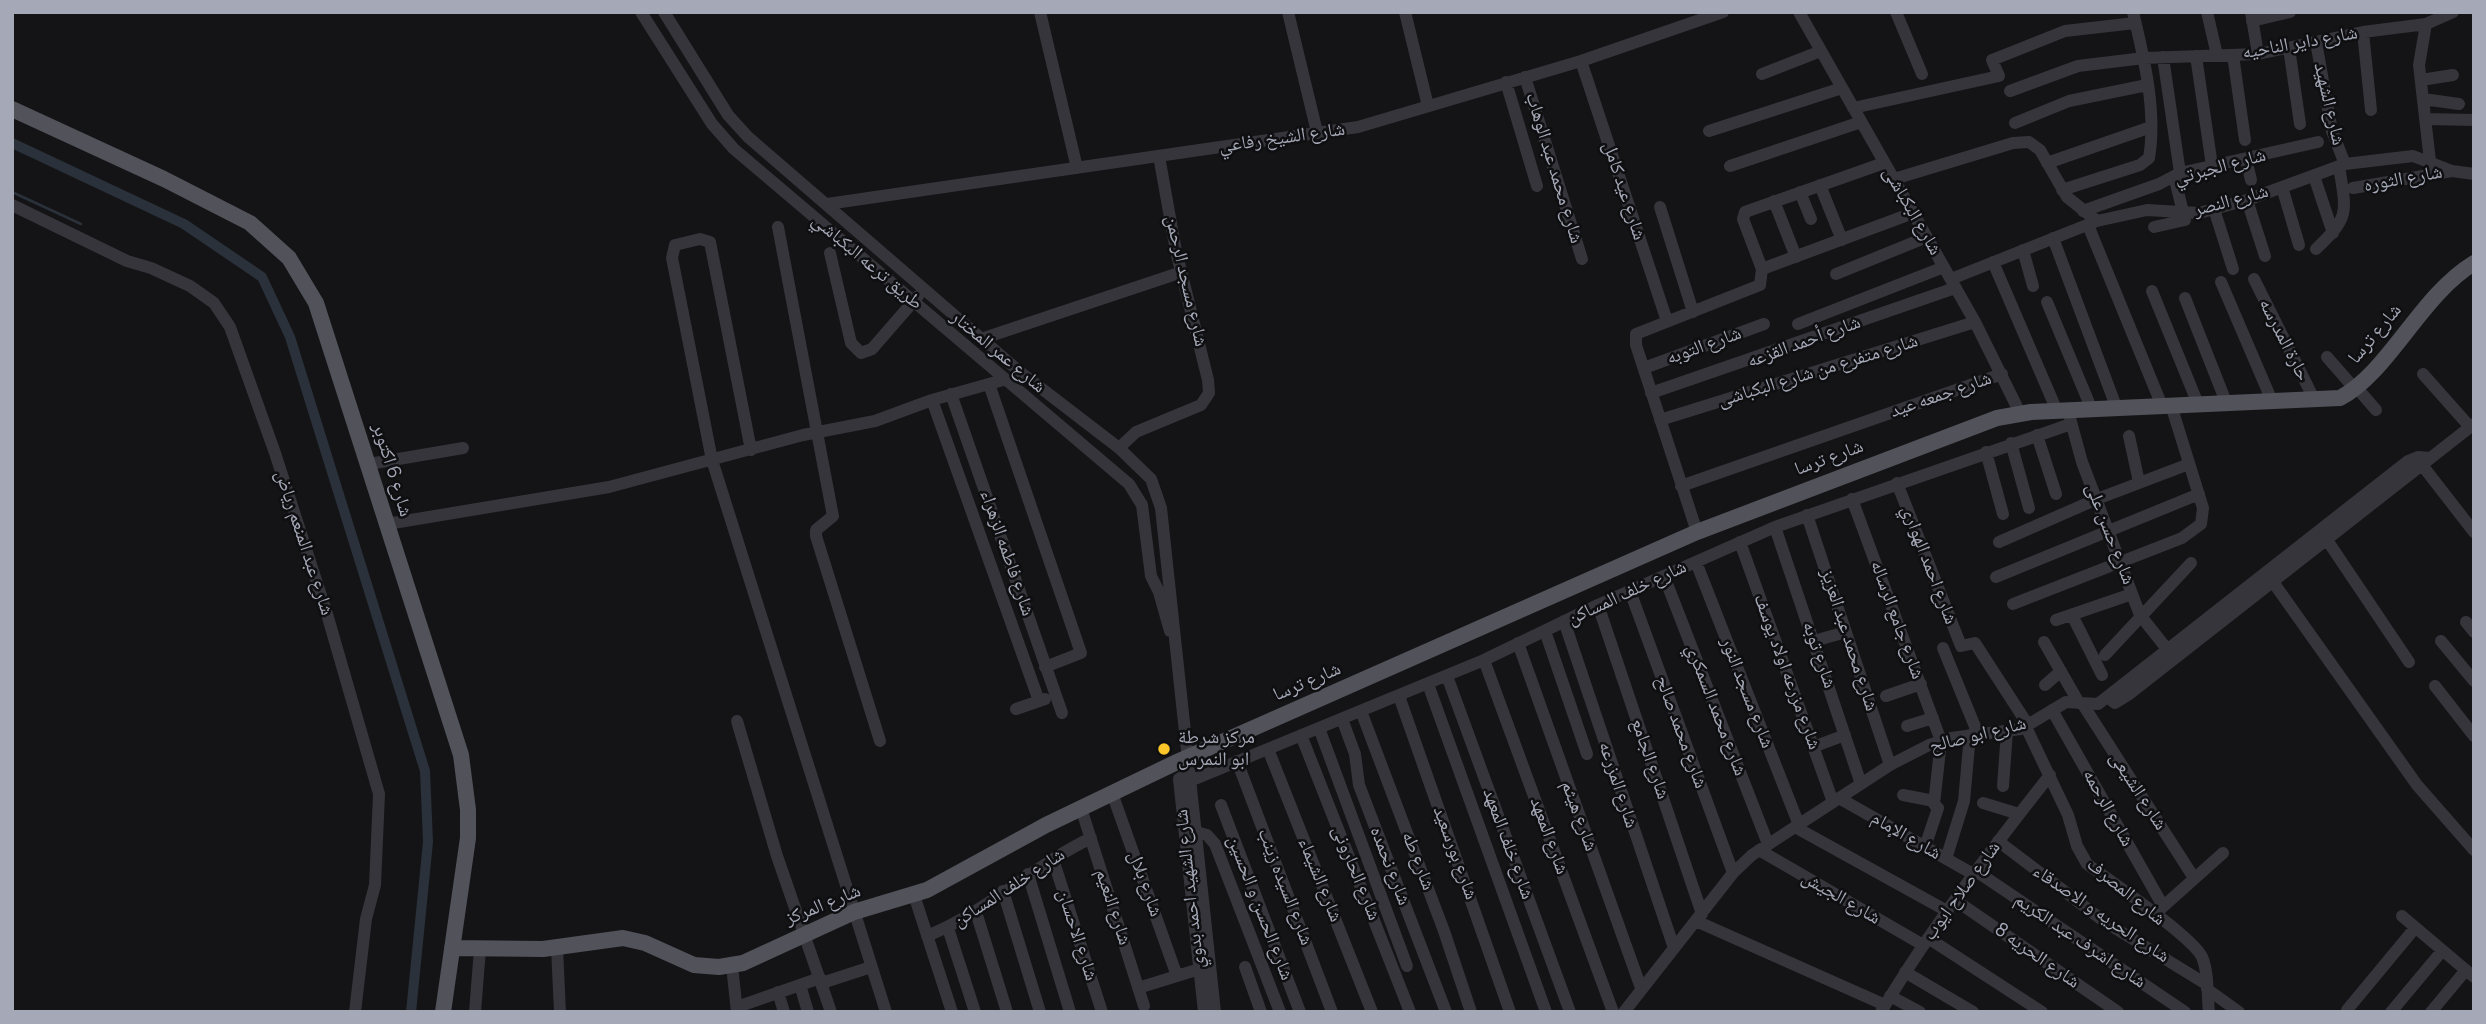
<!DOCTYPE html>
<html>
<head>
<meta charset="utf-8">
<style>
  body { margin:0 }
  #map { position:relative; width:2486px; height:1024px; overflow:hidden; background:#141416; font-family:Manrope,sans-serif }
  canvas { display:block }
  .frame { position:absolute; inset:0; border:14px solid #a5a9b7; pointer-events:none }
</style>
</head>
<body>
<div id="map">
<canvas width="2486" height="1024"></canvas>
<div class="frame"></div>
</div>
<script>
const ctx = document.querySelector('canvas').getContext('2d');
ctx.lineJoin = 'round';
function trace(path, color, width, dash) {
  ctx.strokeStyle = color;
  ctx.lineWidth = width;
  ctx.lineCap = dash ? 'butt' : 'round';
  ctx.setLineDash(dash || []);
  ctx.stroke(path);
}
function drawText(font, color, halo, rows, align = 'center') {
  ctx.font = font + ' Manrope,"Noto Naskh Arabic",sans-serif';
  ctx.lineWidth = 5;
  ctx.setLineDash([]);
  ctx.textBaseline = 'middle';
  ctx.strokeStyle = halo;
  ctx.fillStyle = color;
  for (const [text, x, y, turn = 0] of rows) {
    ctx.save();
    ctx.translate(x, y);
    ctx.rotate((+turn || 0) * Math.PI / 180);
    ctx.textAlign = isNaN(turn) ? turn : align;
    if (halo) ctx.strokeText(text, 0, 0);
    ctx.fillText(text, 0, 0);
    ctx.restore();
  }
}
trace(new Path2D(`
  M12,192L81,224`), '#2a313a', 2.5);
trace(new Path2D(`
  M12,143L184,224L262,277L290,337L425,771L428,842L411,1012`), '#2a313a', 10);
trace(new Path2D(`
  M641,12L712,124L734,149L1129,484L1142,505L1151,576L1159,592L1170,631
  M664,12L728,115L748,137L1020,372L1119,448L1151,479L1161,508L1215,1012
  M1040,12L1077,168
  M1288,12L1317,132
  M1405,12L1428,106
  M1799,12L1975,322L2020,413
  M1896,12L1922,74
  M2207,12L2217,55
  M2251,12L2258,54
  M2252,21L2290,12
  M2426,24L2419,65L2430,161
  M2363,32L2371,110
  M2316,42L2332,131L2345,164
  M2289,48L2300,124
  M2233,55L2245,140
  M2196,56L2212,166
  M2163,57L2180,173
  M1581,61L1667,321
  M1762,74L1821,51
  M1525,77L1582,259
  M2421,80L2453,75
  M1506,82L1537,186
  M2010,91L2078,66L2144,58L2258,54L2363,32L2426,24L2453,12
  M2423,99L2459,104
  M1853,108L1999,76L1992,60L2065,31L2135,23
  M2425,119L2474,120
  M2015,123L2069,101L2147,85
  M1709,131L1842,88
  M2246,159L2251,180
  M2047,163L2151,127
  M1730,166L1861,122
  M2314,176L2333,233
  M1894,179L2013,143L2029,142L2040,150L2067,197L2097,221
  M1820,185L1842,240
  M2282,187L2299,245
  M2353,188L2452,171
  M2062,190L2140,165L2149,158C2157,111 2144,58 2133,12
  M1800,192L1811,219
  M2247,200L2265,256
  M1774,201L1796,257
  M827,204L1358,127L1581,61L1723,12
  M12,205L127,261L151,268L190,286L214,303L230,327L275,453L327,614L379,794L375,885L366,919L355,1012
  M1660,207L1693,312
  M2214,209L2233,269
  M2083,211L2159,184L2180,173L2318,142
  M2088,225L2162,406
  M778,227L832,511L833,516L816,530V536L880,741
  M2154,227L2185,220L2174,176
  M2053,238L2117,409
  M2316,249C2351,216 2346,212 2339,166
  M2023,250L2033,286
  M830,253L851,343L861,353L872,349L918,296
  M1993,262L2057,411
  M1762,269L1913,213
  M1836,274L1927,237
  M1951,279L2097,221L2147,210L2199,213L2247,200L2345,164L2413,156L2452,171L2474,174
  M2254,279L2315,401
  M2221,282L2272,401
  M2152,291L2198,404
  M2185,298L2226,402
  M2047,302L2092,410
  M1798,324L1944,267
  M981,339L1182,272
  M2327,357L2355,389
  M1644,368L1764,324
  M2423,374L2470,427
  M989,384L1081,653L1045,667
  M2357,388L2376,410
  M1651,393L1955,288
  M951,394L1062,713
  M932,400L1039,701
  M2070,418L2082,462L2140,615L2167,649
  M1660,420L1975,322
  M2037,435L2056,494
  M2129,436L2139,482
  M2011,443L2029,508
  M1119,448L1136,432L1201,405L1209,393L1208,380L1176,251L1159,156
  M751,450L710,242L700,239L675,245L672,258L712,460L886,1012
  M1986,452L2003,514
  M369,464L463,448
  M2422,465L2474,532
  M1897,483L1961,646L1975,643L2028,725
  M1681,486L2002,374
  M1852,499L1941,741L1934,804L1938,808L1925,847
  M1807,515L1890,765
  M387,524L609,487L803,435L875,421L932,400L1003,380
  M1775,527L1861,784
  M1697,532L1636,345V334L1760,285L1762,269L1743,219L1745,212L1884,163
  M2327,540L2409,662
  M1740,542L1833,802
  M1999,542L2097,499L2189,464
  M1696,562L1799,825
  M1664,576L1768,844
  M1996,577L2199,494
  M2273,582L2417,785L2474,850
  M1630,591L1733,873
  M2013,604L2182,538L2201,524L2203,508L2171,405
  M1598,605L1702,914
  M2072,615L2102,675
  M2056,620L2132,594
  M1564,621L1674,948
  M2466,622L2474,632
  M1545,631L1587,754
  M1814,641L1846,632
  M2441,641L2474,681
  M2044,642L2079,703
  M1518,643L1641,988
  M1943,648L1978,734
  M2105,655L2191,563
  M1484,660L1613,1012
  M1447,676L1570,1012
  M1428,684L1546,1012
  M2045,685L2061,671
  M2435,686L2474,736
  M1399,696L1510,1012
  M1886,696L1921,684
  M2107,697L2115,703L2128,695L2474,424
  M2082,703L2194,878
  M1016,709L1045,699
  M2052,710L2163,906
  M1361,711L1444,931L1471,1012
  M1342,719L1355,754L1359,785L1446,1012
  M737,721L777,856L831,1012
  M1907,726L1933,718
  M2026,727L2068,815L2077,846L2087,864C2109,880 2193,937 2202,957C2209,973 2207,995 2209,1012
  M1319,728L1407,966
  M1301,735L1410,1012
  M1813,747L1845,735
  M1268,749L1372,1012
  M1237,761L1332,1012
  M1189,773L1179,779L1204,1012
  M1190,781L1484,660L1598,605L1775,527L2071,424
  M2003,786L2007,731
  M1112,793L1177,976
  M1903,795L1934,801
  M1839,798L1973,874
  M1983,803L2019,814
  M1221,805L1300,1012
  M1081,808L1144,1006
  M1795,827L1947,911
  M1196,832L1207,835L1215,844L1280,1012
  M1998,841L2105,922L2206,984
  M1759,850L1923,945
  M1053,859L1102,1012
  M1946,859L1964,801L1970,735
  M1976,871L2185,1012
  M1028,874L1070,1012
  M1003,891L1040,1012
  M914,895L952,1012
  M1955,900L2118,1012
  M976,912L1007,1012
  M2157,912L2223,853
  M2402,916L2474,977
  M1696,921L1885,1005
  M948,928L975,1012
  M927,936C987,912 1033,866 1091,838
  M1928,938L2042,1012
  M557,948L560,1012
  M732,966L737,1012
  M1245,967L1261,1012
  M1905,972L1973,1012
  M822,983L871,967
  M800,985L808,1012
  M1138,988L1206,967
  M2207,989L2239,1012
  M778,992L784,1012
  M1890,996L1920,1012
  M737,1007L820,978
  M2347,1010L2415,928
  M475,1012L480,949
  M1624,1012L1733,873L1752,855L1890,765L1929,745L1951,738L2021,729L2066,702L2098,704L2408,461L2418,457L2431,458
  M1881,1012C1931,928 1990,851 2050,775
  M2391,1012L2442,951
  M2431,1012L2466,970`), '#35353b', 12);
trace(new Path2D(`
  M12,109L164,179L250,223L289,258L316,303L461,755L468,810V838L443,1012
  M452,948L543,949L623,938L645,943L694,965L719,967L743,963L854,912L927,890L1046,825L1179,761L1697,532L1997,418L2031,412L2340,398C2390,371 2420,296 2474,263`), '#51525a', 16);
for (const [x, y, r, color] of [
  [1164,749,7,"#f8c629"]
]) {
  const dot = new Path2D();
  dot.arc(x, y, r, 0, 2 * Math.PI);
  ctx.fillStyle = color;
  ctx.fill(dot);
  trace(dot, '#0f0f11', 2.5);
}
drawText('19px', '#a5a9b7', '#0f0f11', [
  ["شارع داير الناحيه",2300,43,-10],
  ["شارع الشهيد",2329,104,77],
  ["شارع الشيخ رفاعي",1282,138,-8],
  ["شارع الجبرتي",2220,167,-15],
  ["شارع محمد عبد الوهاب",1554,168,73],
  ["شارع الثوره",2403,179,-10],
  ["شارع عيد كامل",1624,191,72],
  ["شارع النصر",2231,201,-15],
  ["شارع البكباشى",1912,211,60],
  ["طريق ترعه البكباشي",867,262,40],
  ["شارع مسجد الرحمن",1186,281,77],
  ["شارع ترسا",2375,334,-50],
  ["حارة المدرسه",2284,340,63],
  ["شارع أحمد القزعه",1804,342,-20],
  ["شارع التوبه",1704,346,-20],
  ["شارع عمر المختار",998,352,40],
  ["شارع متفرع من شارع البكباشى",1818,371,-17],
  ["شارع جمعه عيد",1941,395,-19],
  ["شارع ترسا",1829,458,-20],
  ["شارع 6 اكتوبر",392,470,73],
  ["شارع حسن على",2110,534,69],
  ["شارع عبد المنعم رياض",304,543,72],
  ["شارع فاطمه الزهراء",1007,553,71],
  ["شارع احمد الهواري",1929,565,69],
  ["شارع خلف المساكن",1627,593,-25],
  ["شارع جامع الرساله",1897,620,70],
  ["شارع محمد عبد العزيز",1849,640,72],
  ["شارع توبه",1819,655,71],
  ["شارع مزرعه اولاد يوسف",1787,672,70],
  ["شارع ترسا",1307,682,-23],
  ["شارع مسجد النور",1747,693,69],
  ["شارع محمد السمكري",1716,710,69],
  ["شارع محمد صالح",1681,732,70],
  ["شارع ابو صالح",1978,735,-14],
  ["شارع الجامع",1650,759,71],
  ["شارع المزرعه",1618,785,72],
  ["شارع الشيعى",2138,791,57],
  ["شارع الرحمه",2108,808,61],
  ["شارع هيثم",1579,816,70],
  ["شارع المعهد",1549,836,70],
  ["شارع الإمام",1906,836,30],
  ["شارع خلف المعهد",1508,844,70],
  ["شارع بورسعيد",1455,853,70],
  ["شارع طه",1418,861,69],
  ["شارع نحمده",1390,866,69],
  ["شارع الحارونى",1356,873,68],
  ["شارع الشيماء",1320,880,68],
  ["شارع بلال",1145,884,70],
  ["شارع السيده زينب",1285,887,69],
  ["شارع خلف المساكن",1009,888,-33],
  ["شارع الشهيد احمد بدوي",1190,889,-96],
  ["شارع صلاح ايوب",1962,891,-54],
  ["شارع المصرف",2126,892,39],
  ["شارع الجيش",1841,898,30],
  ["شارع المركز",823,905,-22],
  ["شارع النعيم",1113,907,72],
  ["شارع الحسن و الحسين",1260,908,69],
  ["شارع الحريه و الاصدقاء",2101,914,34],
  ["شارع الاحسان",1077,935,72],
  ["شارع اشرف عبد الكريم",2080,941,34],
  ["شارع الحريه 8",2037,956,35]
]);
drawText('19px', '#a5a9b7', '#0f0f11', [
  ["مركز شرطة",1178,738],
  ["ابو النمرس",1178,760]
], 'left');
</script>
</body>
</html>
